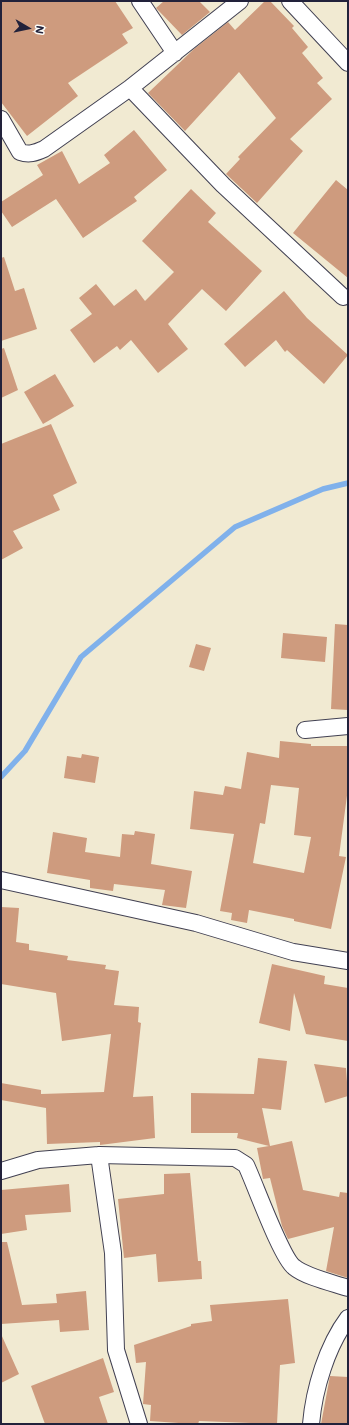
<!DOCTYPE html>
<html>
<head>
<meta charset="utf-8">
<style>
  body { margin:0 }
  #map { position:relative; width:349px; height:1425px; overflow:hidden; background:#f1ead2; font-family:Mali,sans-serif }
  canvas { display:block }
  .frame { position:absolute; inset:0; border:2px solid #22223b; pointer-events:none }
  .north { position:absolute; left:8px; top:8px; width:40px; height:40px; -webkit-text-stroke:3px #fdfcf7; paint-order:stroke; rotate:99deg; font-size:11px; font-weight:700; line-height:16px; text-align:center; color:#22223b }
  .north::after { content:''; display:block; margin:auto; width:14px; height:18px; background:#22223b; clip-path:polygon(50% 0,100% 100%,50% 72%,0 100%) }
</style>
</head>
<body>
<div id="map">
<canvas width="349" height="1425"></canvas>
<div class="frame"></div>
<div class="north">N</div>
</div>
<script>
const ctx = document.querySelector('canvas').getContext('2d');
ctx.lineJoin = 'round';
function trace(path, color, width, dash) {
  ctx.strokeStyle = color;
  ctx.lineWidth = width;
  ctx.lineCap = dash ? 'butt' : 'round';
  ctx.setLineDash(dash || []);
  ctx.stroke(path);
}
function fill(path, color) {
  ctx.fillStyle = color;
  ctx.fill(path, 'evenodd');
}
trace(new Path2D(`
  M1,777L25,751L81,657L235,527L323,489L348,483`), '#80b1eb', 5.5);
fill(new Path2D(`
  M1,1H115L133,28L122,34L128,43L68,83L78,96L27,136L1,102Z
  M164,1H199L210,12L182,35L156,8Z
  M265,1H270L294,26L292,28L308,47L302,53L323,78L317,83L332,99L290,139L303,151L257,203L226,174L240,159L238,157L276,118L239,72L185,131L148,93L194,49L228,22L235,30Z
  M134,130L167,170L134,197L137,201L83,238L56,199L12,227L1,211V202L43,175L37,165L62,151L79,184L110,163L104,155Z
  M336,180L348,190V278L293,233Z
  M191,189L216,213L208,222L262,271L226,311L202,289L168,324L188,349L158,373L131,340L120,350L117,346L94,363L70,330L92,314L79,298L96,284L114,306L136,289L145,301L174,272L142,241Z
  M4,257L15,291L24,288L37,329L1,341V258Z
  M284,291L307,318L348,355L324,384L287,350L285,352L276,340L245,367L224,344Z
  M4,348L18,390L1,398V349Z
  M55,374L74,406L43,424L24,392Z
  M51,424L77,483L53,495L60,510L13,531L23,548L1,560V444Z
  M335,624L348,625V710L331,709Z
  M283,633L327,637L325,662L281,658Z
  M196,644L211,648L204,671L189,667Z
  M280,741L311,744V746H348V788L339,856L346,857L331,929L294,921V919L249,910L247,923L231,920L232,913L220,911L234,834L190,829L194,791L223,795L225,786L241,789L247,752L279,758ZM271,785L299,788L294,835L311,837L304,873L253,863L260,823L265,824Z
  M82,754L99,757L95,783L64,778L67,756L81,758Z
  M135,831L155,834L151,864L192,871L186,908L162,905L165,890L114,884L113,891L90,888V880L47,873L53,832L87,838L85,852L120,857L122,834L134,835Z
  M1,907L19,908L16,942L29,944V950L68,956L67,960L106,965L105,969L119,971L114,1005L139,1007L138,1022L141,1023L133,1097L153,1096L155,1138L100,1145V1142L47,1144L46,1108L1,1100V1083L41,1090V1094L104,1092L111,1034L62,1041L56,993L1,984Z
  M272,964L325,976L324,984L348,988V1041L306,1034L294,993L290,1031L259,1023Z
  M258,1058L287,1061L281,1110L262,1108L270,1146L292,1141L303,1190L339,1197L340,1192L348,1193V1278L326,1271L334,1227L288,1239L282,1226L270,1178L263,1179L257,1148L269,1146L237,1138L238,1133H191V1093L254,1094Z
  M314,1064L346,1068L348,1096L325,1103Z
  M190,1173L198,1261H201L202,1279L158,1282L156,1254L124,1258L118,1199L164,1194V1174Z
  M69,1184L71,1212L25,1215L27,1230L1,1234V1190Z
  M1,1242H7L22,1305L57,1303L56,1294L86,1291L89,1330L60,1332L59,1320L1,1324Z
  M288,1299L295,1363L280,1365L277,1424L199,1421L198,1424H193L150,1421L151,1405L143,1404L146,1362L136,1363L134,1345L191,1326V1324L212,1321L210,1305Z
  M1,1334L19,1374L1,1383Z
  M103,1358L114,1392L99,1397L108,1424H45L31,1386Z
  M330,1376L348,1377V1424H321Z`), '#ce9b7e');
const street = new Path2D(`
  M140,1L175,53
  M290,1L348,63
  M130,88L223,185L343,297
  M1,119L20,152C29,155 35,153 44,149L130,88L240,1
  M305,730L348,726
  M1,880L196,923L293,952L348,961
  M99,1155L113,1253L116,1350L139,1424
  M1,1171L38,1160L99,1155L235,1158L246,1165C255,1184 281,1257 294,1267C306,1277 333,1283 348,1288
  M311,1424C314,1389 327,1346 348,1318`);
trace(street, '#414052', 18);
trace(street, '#fff', 16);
</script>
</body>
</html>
